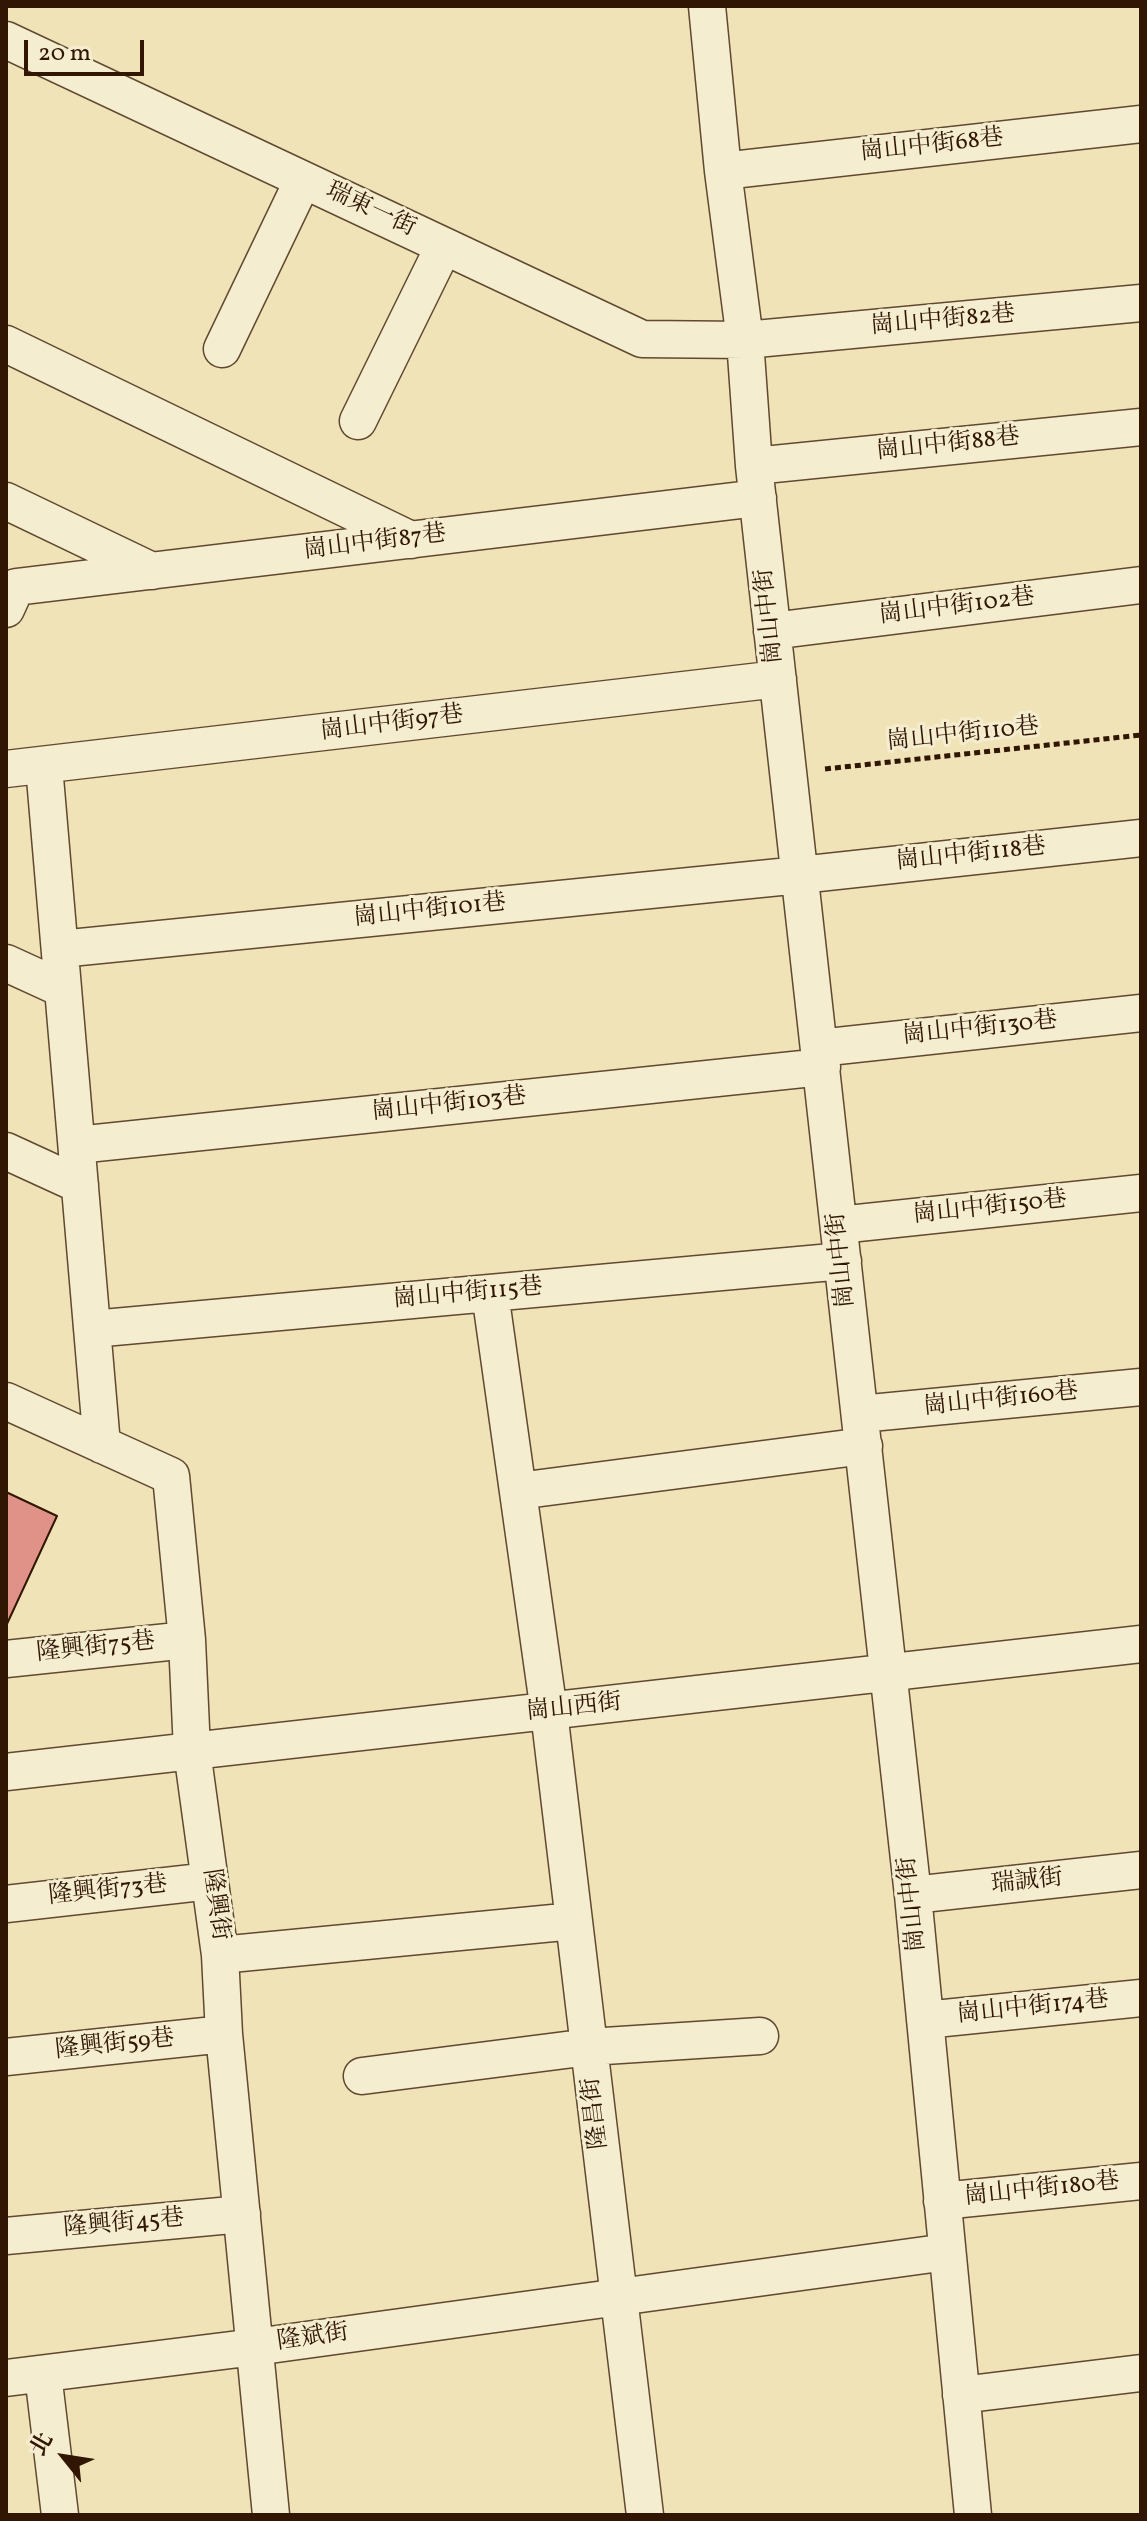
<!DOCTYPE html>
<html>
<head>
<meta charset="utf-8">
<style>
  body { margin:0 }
  #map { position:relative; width:1147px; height:2521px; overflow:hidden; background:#f0e3b7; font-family:Vollkorn,"Noto Serif TC",serif }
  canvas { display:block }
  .frame { position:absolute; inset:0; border:8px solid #301603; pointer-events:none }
  .north { position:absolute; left:24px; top:2417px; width:80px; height:80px; -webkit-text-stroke:6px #f5edd0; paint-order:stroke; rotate:300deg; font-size:22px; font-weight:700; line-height:32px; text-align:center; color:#301603 }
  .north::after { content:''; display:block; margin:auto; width:28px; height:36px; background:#301603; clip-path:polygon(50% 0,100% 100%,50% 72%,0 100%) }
  .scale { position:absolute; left:24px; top:40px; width:120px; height:36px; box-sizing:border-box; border:4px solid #301603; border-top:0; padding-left:10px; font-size:24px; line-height:28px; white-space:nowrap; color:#301603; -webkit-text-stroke:6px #f5edd0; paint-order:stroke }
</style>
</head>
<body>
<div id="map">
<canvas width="1147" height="2521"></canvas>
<div class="frame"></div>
<div class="north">北</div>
<div class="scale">20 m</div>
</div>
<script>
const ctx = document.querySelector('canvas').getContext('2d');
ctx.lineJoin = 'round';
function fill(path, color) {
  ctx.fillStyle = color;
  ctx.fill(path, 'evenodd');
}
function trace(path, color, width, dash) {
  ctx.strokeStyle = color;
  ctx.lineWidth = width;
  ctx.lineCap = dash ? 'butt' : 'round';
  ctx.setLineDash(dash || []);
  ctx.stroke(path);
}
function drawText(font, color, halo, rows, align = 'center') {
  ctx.font = font + ' Vollkorn,"Noto Serif TC",serif';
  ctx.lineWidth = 6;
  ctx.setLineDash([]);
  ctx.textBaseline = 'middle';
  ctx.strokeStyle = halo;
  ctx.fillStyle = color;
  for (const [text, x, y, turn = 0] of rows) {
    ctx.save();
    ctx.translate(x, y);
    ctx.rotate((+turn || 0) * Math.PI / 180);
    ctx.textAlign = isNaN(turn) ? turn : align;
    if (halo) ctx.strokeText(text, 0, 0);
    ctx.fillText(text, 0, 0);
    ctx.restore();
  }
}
const building = new Path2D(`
  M6,1492L57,1516L6,1626Z`);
fill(building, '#e09288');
trace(building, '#301603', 2);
const street = new Path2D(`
  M707,6L723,171L745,340L754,466L913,1895L973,2515
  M6,40L642,339L745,340L1141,303
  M723,171L1141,124
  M6,344L411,540
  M222,349L303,180
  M358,421L444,246
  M754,466L1141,427
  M6,501L152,571
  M6,609L16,587L758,498
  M772,631L1141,585
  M44,766L102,1445
  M6,769L778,679
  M60,949L800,875L1141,838
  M6,963L63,989
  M819,1048L1141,1013
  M77,1145L822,1067
  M6,1151L80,1185
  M839,1225L1141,1193
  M490,1293L549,1712L645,2515
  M92,1329L843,1261
  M6,1401L171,1476L187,1640L192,1751L220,1955L224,2034L271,2515
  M860,1414L1141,1387
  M518,1491L864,1446
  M6,1659L187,1640
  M6,1772L1141,1644
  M913,1895L1141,1870
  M6,1904L210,1881
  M220,1955L574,1921
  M925,2020L1141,1998
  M6,2057L224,2034
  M362,2076L589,2047L760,2036
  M942,2201L1141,2181
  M6,2236L242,2214
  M43,2374L60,2515
  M6,2378L255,2347L947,2252
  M961,2395L1141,2373`);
trace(street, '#604930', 39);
trace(new Path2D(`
  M825,769L1141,735`), '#301603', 5, [6, 4]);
trace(street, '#f5edd0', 36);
drawText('24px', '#301603', '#f5edd0', [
  ["崗山中街68巷",932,147,-6],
  ["瑞東一街",370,211,25],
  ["崗山中街82巷",943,322,-5],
  ["崗山中街88巷",948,446,-6],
  ["崗山中街87巷",375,544,-7],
  ["崗山中街102巷",957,608,-7],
  ["崗山中街",771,616,-96],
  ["崗山中街97巷",392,725,-7],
  ["崗山中街110巷",963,736,-6],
  ["崗山中街118巷",971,856,-6],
  ["崗山中街101巷",430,912,-6],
  ["崗山中街130巷",980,1030,-6],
  ["崗山中街103巷",449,1106,-6],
  ["崗山中街150巷",990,1209,-6],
  ["崗山中街",843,1260,-96],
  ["崗山中街115巷",468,1295,-5],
  ["崗山中街160巷",1001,1401,-6],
  ["隆興街75巷",96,1649,-6],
  ["崗山西街",574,1709,-6],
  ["瑞誠街",1027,1883,-6],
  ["隆興街73巷",108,1892,-6],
  ["崗山中街",914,1904,-96],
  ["隆興街",214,1905,82],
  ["崗山中街174巷",1033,2009,-6],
  ["隆興街59巷",115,2046,-6],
  ["隆昌街",597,2113,-97],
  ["崗山中街180巷",1042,2191,-6],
  ["隆興街45巷",124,2225,-5],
  ["隆斌街",313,2339,-8]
]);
</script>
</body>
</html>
